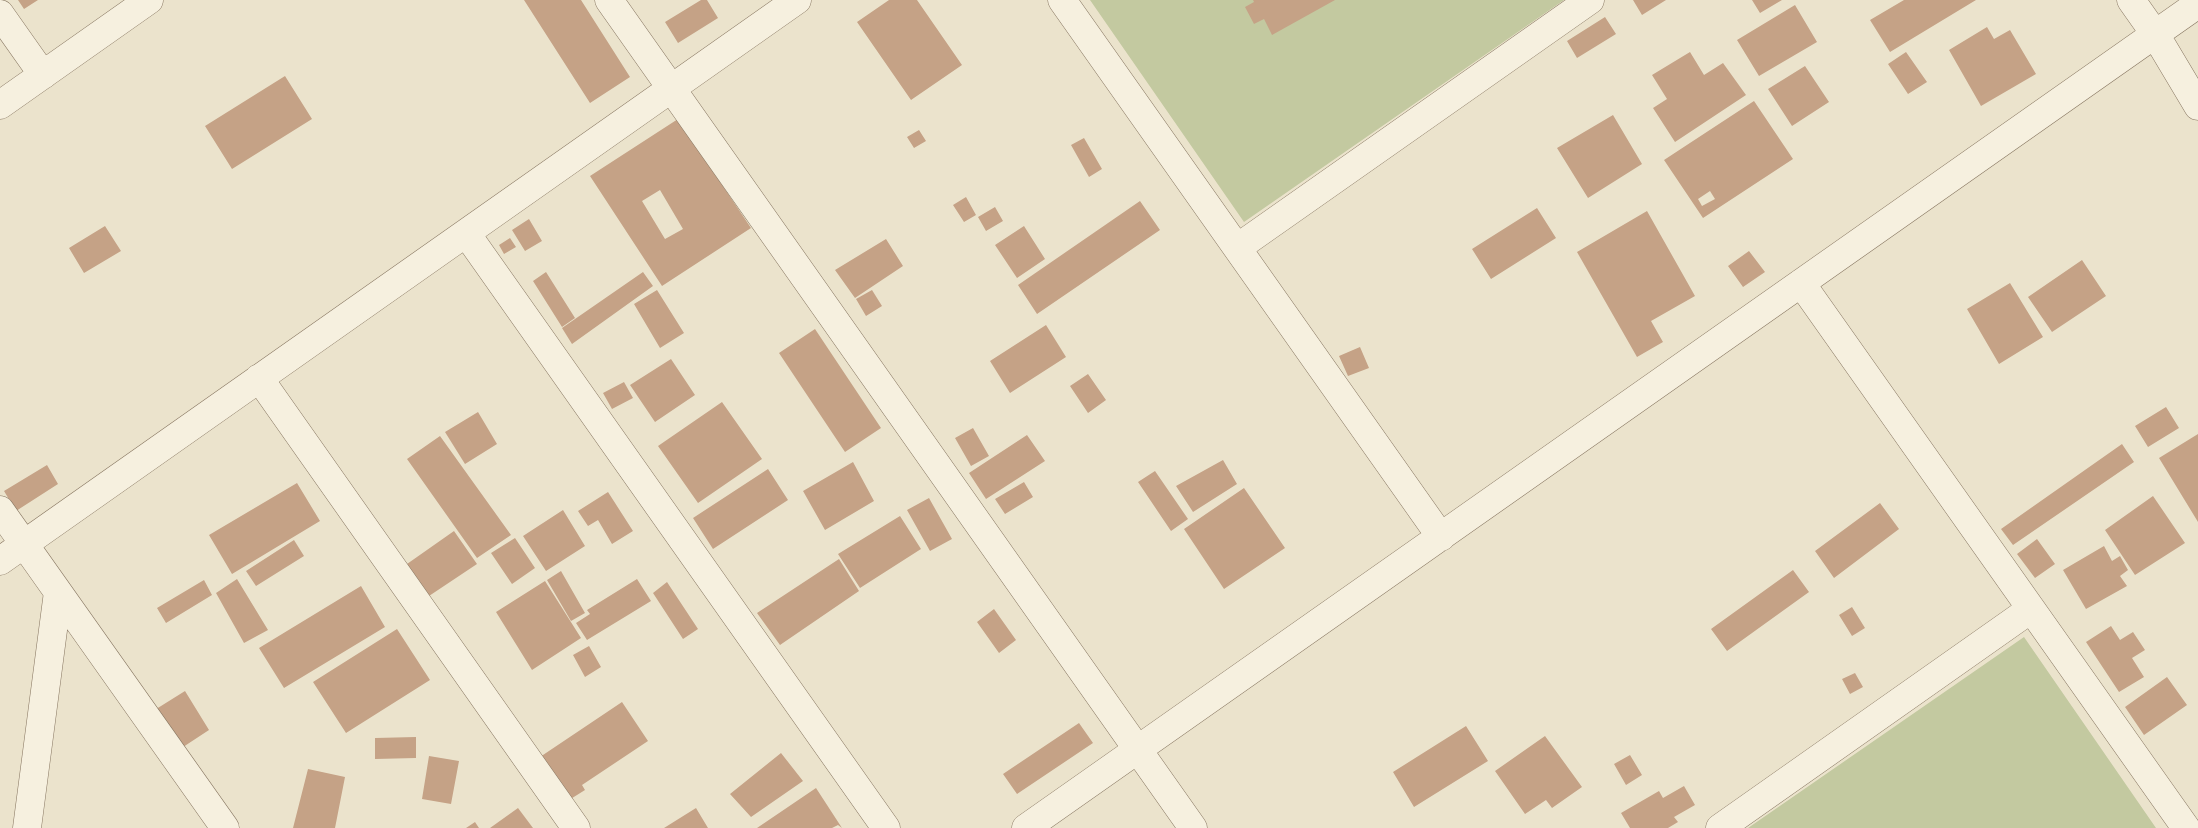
<!DOCTYPE html>
<html>
<head>
<meta charset="utf-8">
<style>
  body { margin:0 }
  canvas { display:block; background:#ebe3cc }
</style>
</head>
<body>
<canvas width="2198" height="828"></canvas>
<script>
const ctx = document.querySelector('canvas').getContext('2d');
ctx.lineJoin = 'round';
function fill(path, color) {
  ctx.fillStyle = color;
  ctx.fill(path, 'evenodd');
}
function trace(path, color, width, dash) {
  ctx.strokeStyle = color;
  ctx.lineWidth = width;
  ctx.lineCap = dash ? 'butt' : 'round';
  ctx.setLineDash(dash || []);
  ctx.stroke(path);
}
fill(new Path2D(`
  M1090,0H1564L1244,222Z
  M2024,637L2156,828H1748Z`), '#c3c9a0');
fill(new Path2D(`
  M18,0H38L24,9Z
  M524,0H581L630,77L590,103Z
  M701,0H707L718,18L678,43L665,22Z
  M889,0H917L962,65L911,100L857,22Z
  M1253,0H1335L1272,35L1264,19L1254,24L1245,7L1254,2Z
  M1633,0H1666L1642,15Z
  M1752,0H1782L1760,13Z
  M1904,0H1976L1890,52L1870,20Z
  M1795,5L1817,42L1759,76L1737,40Z
  M1605,17L1616,34L1577,58L1567,41Z
  M1987,27L1994,39L2010,30L2036,74L1981,106L1949,50Z
  M1690,52L1704,75L1723,63L1746,95L1675,142L1653,108L1667,99L1652,75Z
  M1906,52L1927,82L1908,94L1888,64Z
  M1805,66L1829,102L1792,126L1768,89Z
  M285,76L312,119L232,169L205,126Z
  M1754,101L1793,159L1703,218L1664,160ZM1710,191L1715,199L1702,206L1698,199Z
  M1613,115L1642,164L1588,198L1557,148Z
  M678,119L751,228L662,286L590,176ZM660,190L683,229L665,239L642,201Z
  M919,130L926,141L914,148L907,137Z
  M1084,138L1102,169L1089,177L1071,145Z
  M966,197L976,215L964,222L953,205Z
  M1140,201L1160,230L1037,314L1018,285Z
  M995,207L1003,221L986,231L978,217Z
  M1537,208L1556,238L1491,279L1472,249Z
  M1647,211L1695,296L1651,321L1663,342L1637,357L1577,252Z
  M529,219L542,241L525,251L512,230Z
  M105,226L121,251L84,273L69,248Z
  M1024,226L1045,259L1017,278L995,245Z
  M510,238L516,247L504,254L499,245Z
  M886,239L903,266L855,298L835,270Z
  M1749,251L1765,272L1743,287L1728,266Z
  M2082,260L2106,296L2052,332L2028,297Z
  M546,272L575,318L562,327L533,281Z
  M643,272L653,286L572,344L562,328Z
  M2010,283L2043,337L1999,364L1967,309Z
  M657,290L684,333L660,348L634,304Z
  M872,290L882,306L866,316L856,299Z
  M1046,325L1066,357L1010,393L990,361Z
  M815,329L881,428L845,452L779,353Z
  M1360,347L1369,368L1348,376L1339,356Z
  M671,359L695,395L655,422L630,385Z
  M1088,374L1106,400L1088,413L1070,386Z
  M624,382L633,398L612,409L603,393Z
  M722,402L762,459L698,503L658,446Z
  M2166,407L2179,428L2148,447L2135,426Z
  M478,412L497,444L465,464L445,432Z
  M973,428L989,456L971,466L955,438Z
  M2198,434V522L2159,458Z
  M1027,435L1045,461L986,499L969,473Z
  M440,436L511,535L477,558L407,459Z
  M2122,444L2134,462L2013,545L2001,529Z
  M1223,460L1237,484L1193,512L1176,486Z
  M853,462L874,501L825,530L803,491Z
  M47,465L58,484L16,511L4,491Z
  M768,469L788,500L713,549L693,518Z
  M1155,471L1188,519L1171,531L1138,482Z
  M1024,482L1033,497L1005,514L995,499Z
  M297,483L320,521L232,574L209,535Z
  M1244,488L1285,548L1224,589L1184,529Z
  M608,492L633,531L612,544L598,520L588,526L578,511Z
  M2153,496L2185,543L2135,575L2105,530Z
  M929,498L952,539L930,551L907,510Z
  M1880,503L1899,529L1834,578L1815,551Z
  M563,510L585,546L546,571L523,536Z
  M900,516L921,549L860,588L838,554Z
  M454,531L477,564L429,596L407,564Z
  M515,538L535,568L512,584L491,553Z
  M2037,539L2055,564L2035,578L2017,554Z
  M294,540L304,556L256,586L246,571Z
  M2104,546L2112,561L2120,556L2128,570L2120,576L2127,586L2086,609L2063,570Z
  M839,559L859,591L780,645L757,613Z
  M1793,570L1809,592L1727,651L1711,629Z
  M561,571L585,613L571,621L547,580Z
  M237,579L268,630L244,643L216,593Z
  M637,579L651,601L587,640L576,623L590,614L587,610Z
  M204,580L212,595L166,623L157,608Z
  M545,581L581,638L532,670L496,612Z
  M667,582L698,629L683,639L653,593Z
  M361,586L385,627L284,688L259,648Z
  M1852,607L1865,628L1852,636L1839,615Z
  M994,609L1016,640L999,653L977,622Z
  M2111,626L2120,640L2133,632L2145,650L2132,658L2144,677L2119,692L2086,642Z
  M397,629L430,680L346,733L313,682Z
  M589,646L601,667L585,677L573,655Z
  M1855,673L1863,687L1850,694L1842,679Z
  M2167,677L2187,705L2144,735L2125,707Z
  M185,691L209,730L177,751L153,711Z
  M622,702L648,741L582,785L585,790L569,800L540,757Z
  M1079,723L1093,743L1017,794L1003,774Z
  M1466,726L1488,761L1414,807L1393,772Z
  M1545,736L1582,787L1552,808L1546,800L1525,814L1495,771Z
  M416,737V758L375,759V738Z
  M781,753L803,781L751,817L730,794Z
  M1630,755L1642,775L1626,785L1614,764Z
  M429,756L459,761L451,804L422,799Z
  M308,769L345,777L335,828H293Z
  M1684,786L1695,805L1674,817L1678,822L1668,828H1630L1621,813L1659,791L1663,798Z
  M816,788L842,828L838,825L832,828H757Z
  M518,808L533,828H490Z
  M696,808L708,828H664Z
  M475,822L479,828H466Z`), '#c5a286');
const minor = new Path2D(`
  M609,0L1193,828
  M1062,0L1441,537
  M2131,0L2155,34L2198,106
  M0,14L43,75
  M0,105L149,0
  M466,233L886,828
  M1237,248L1590,0
  M1801,283L2186,828
  M259,378L576,828
  M0,510L225,828
  M0,561L797,0
  M27,828L58,592
  M1026,828L2198,4
  M1720,828L2031,609`);
trace(minor, '#877661', 29);
trace(minor, '#f6f0df', 28);
</script>
</body>
</html>
